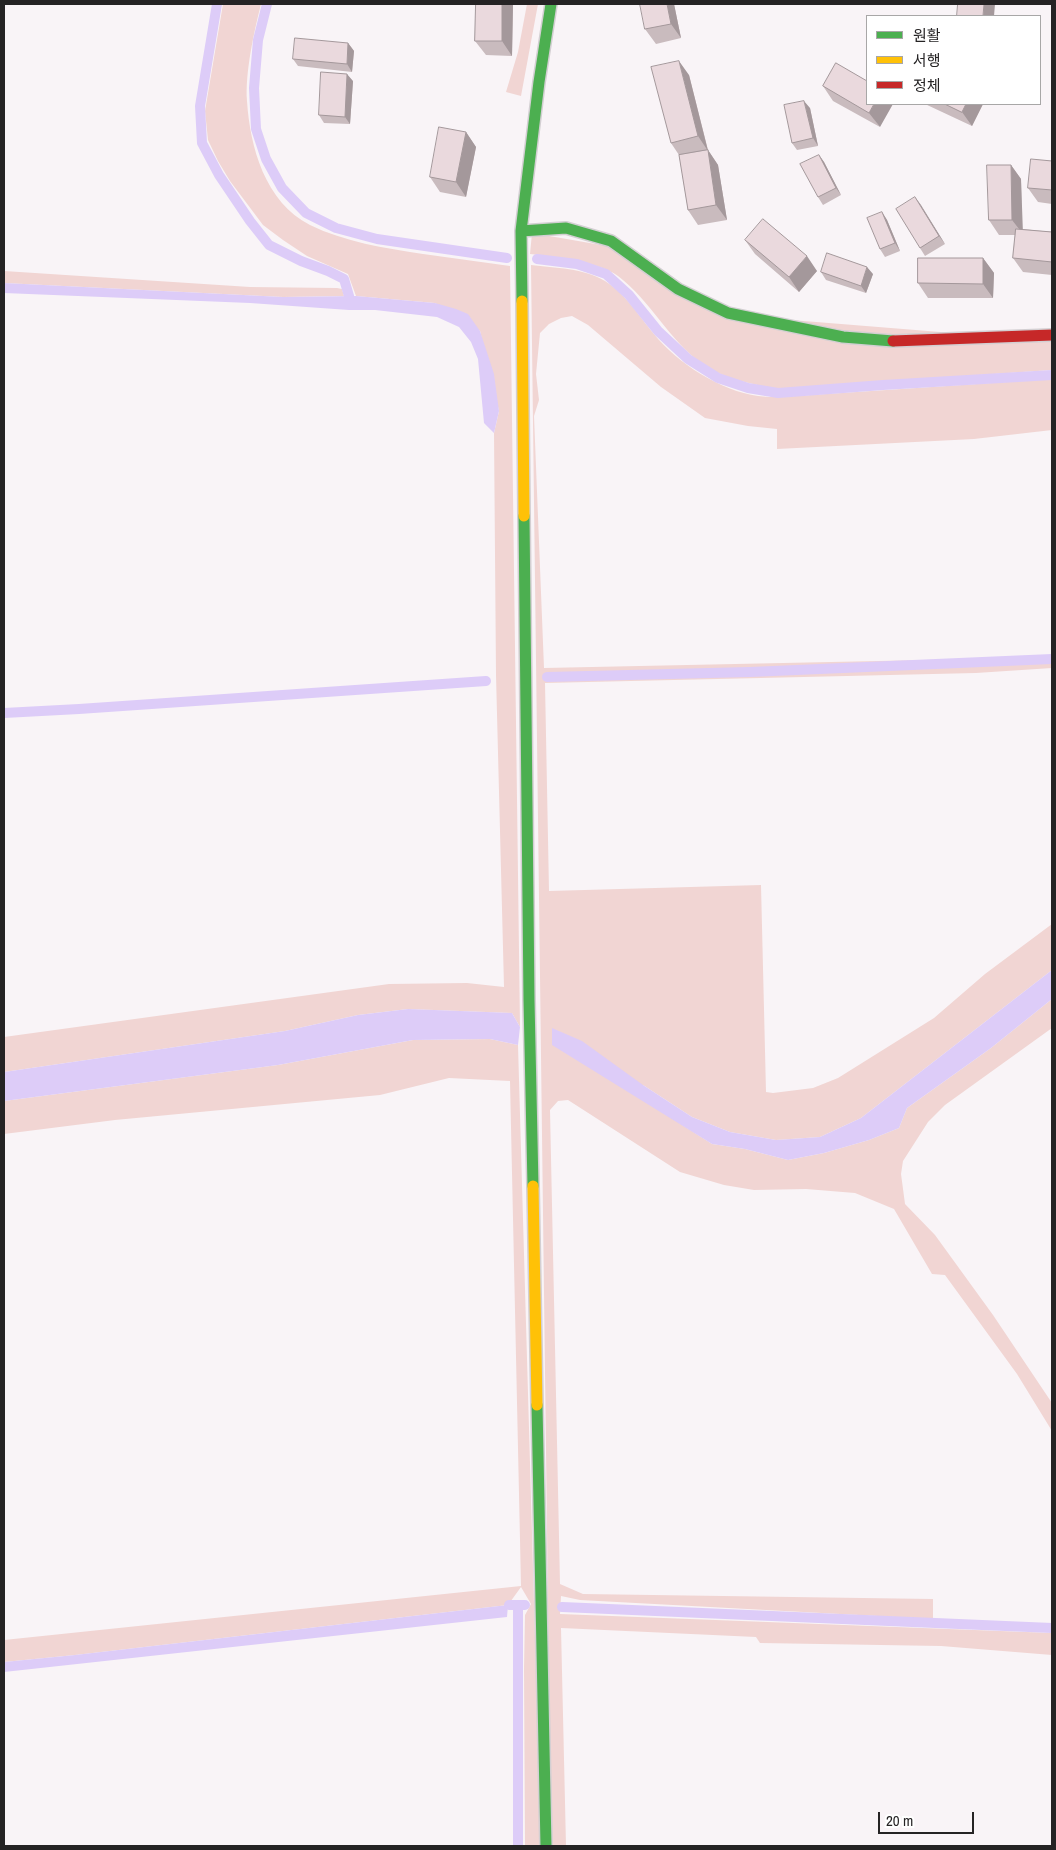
<!DOCTYPE html>
<html>
<head>
<meta charset="utf-8">
<style>
  body { margin:0 }
  #map { position:relative; width:1056px; height:1850px; overflow:hidden; background:#f9f4f7; font-family:"Archivo Narrow","Noto Sans KR",sans-serif }
  canvas { display:block }
  .frame { position:absolute; inset:0; border:5px solid #252324; pointer-events:none }
  .legend { position:absolute; left:866px; top:15px; width:175px; height:90px; box-sizing:border-box; background:#fff; border:1px solid #a8a7a7; margin:0; padding:6px 9px; list-style:none; font-size:15px; color:#252324 }
  .legend li { display:flex; align-items:center; gap:10px; height:25px }
  .legend b { width:25px; border:1px solid #a8a7a7 }
  .scale { position:absolute; left:878px; top:1812px; width:96px; height:22px; box-sizing:border-box; border:2px solid #252324; border-top:0; padding-left:6px; font-size:15px; line-height:18px; white-space:nowrap; color:#252324; -webkit-text-stroke:4px #fff; paint-order:stroke }
</style>
</head>
<body>
<div id="map">
<canvas width="1056" height="1850"></canvas>
<div class="frame"></div>
<ul class="legend">
<li><b style="height:6px;background:#4caf50"></b>원활</li>
<li><b style="height:6px;background:#ffc107"></b>서행</li>
<li><b style="height:6px;background:#c62828"></b>정체</li>
</ul>
<div class="scale">20 m</div>
</div>
<script>
const ctx = document.querySelector('canvas').getContext('2d');
ctx.lineJoin = 'round';
function fill(path, color) {
  ctx.fillStyle = color;
  ctx.fill(path, 'evenodd');
}
function trace(path, color, width, dash) {
  ctx.strokeStyle = color;
  ctx.lineWidth = width;
  ctx.lineCap = dash ? 'butt' : 'round';
  ctx.setLineDash(dash || []);
  ctx.stroke(path);
}
fill(new Path2D(`
  M223,4H261C254,32 245,73 247,101C250,147 265,202 310,225C345,242 384,248 423,254C452,258 481,262 510,266L520,1027L512,1013L408,1009L358,1015L285,1031L4,1072V1037L389,984L467,983L504,987L496,675L494,433L499,411L480,331L435,303L356,296L348,274L307,256L283,240L263,225L230,181L218,161L208,140L205,111Z
  M527,4H538L521,96L506,92L518,52Z
  M532,233L607,246L717,314L1052,341V370L777,389C751,384 724,379 702,364C669,340 650,300 618,276C600,262 553,257 530,254Z
  M531,265C555,268 584,268 605,281C625,293 639,316 654,334C677,363 721,391 758,396C765,397 773,397 781,397L1052,379V430L974,439L777,449V429L748,426L705,418L661,387L588,325L572,316L561,318L549,324L540,333L536,374L539,400L534,416L544,668L974,659L1052,655V668L976,673L545,683L549,891L761,885L766,1092L773,1093L813,1088L838,1078L934,1018L985,974L1052,924V970L861,1118L820,1137L776,1140L730,1132L692,1117L643,1085L656,1108L712,1144L745,1149L788,1160L824,1153L869,1140L899,1128L907,1108L991,1048L1052,999V1028L945,1105L928,1122L903,1161L901,1174L905,1204L935,1235L993,1315L1052,1403V1431L1017,1374L945,1275L932,1274L894,1209L855,1193L806,1189L754,1190L724,1185L680,1172L568,1100L558,1101L550,1110L560,1584L583,1594L933,1599V1619L580,1600L561,1596L560,1614L1052,1633V1655L941,1646L760,1643L756,1637L561,1628L566,1846H551Z
  M4,271L250,287L337,288L342,289L344,296L283,297L4,283Z
  M490,1039L518,1045L541,1846H525L524,1669L525,1615L531,1604L521,1587L508,1605L75,1655L4,1662V1640L521,1586L510,1081L449,1078L380,1095L115,1120L4,1134V1101L278,1065L413,1040Z`), '#f1d5d3');
fill(new Path2D(`
  M4,283L283,297L356,296L435,303L456,309L468,314L480,331L494,374L499,411L494,433L484,423L478,359L471,342L459,327L437,317L375,310H349L250,303L4,293Z
  M1052,970V999L991,1048L907,1108L899,1128L869,1140L824,1153L788,1160L745,1149L712,1144L552,1045V1028L582,1041L643,1085L692,1117L730,1132L776,1140L820,1137L861,1118Z
  M408,1009L512,1013L520,1027L518,1045L490,1039L413,1040L278,1065L4,1101V1072L285,1031L358,1015Z
  M508,1605L507,1617L4,1672V1662L75,1655Z`), '#ddccf8');
trace(new Path2D(`
  M217,4L200,106L202,143L219,175L250,221L269,245L301,261L328,271L344,279L349,296
  M267,4L258,40L254,88L256,129L266,159L282,188L306,213L336,228L377,239L507,258
  M537,259L577,264L606,274L629,295L658,331L688,359L718,378L748,388L778,393L883,385L1052,375
  M547,677L750,672L1052,659
  M4,713L79,709L486,681
  M509,1605H525
  M518,1605V1846
  M562,1607L1052,1628`), '#ddccf8', 10);
const fast = new Path2D(`
  M521,231L566,228L611,241L678,289L728,313L843,337L893,341
  M522,301L521,231L539,82L551,4
  M524,516L529,1000L533,1186
  M537,1405L546,1846`);
const slow = new Path2D(`
  M522,301L524,516
  M533,1186L537,1405`);
const jam = new Path2D(`
  M893,341L1052,335`);
trace(fast, '#d3cfd2', 14);
trace(slow, '#d3cfd2', 14);
trace(jam, '#d3cfd2', 14);
trace(fast, '#4caf50', 11);
trace(slow, '#ffc107', 11);
trace(jam, '#c62828', 11);
fill(new Path2D(`
  M432,4H513L512,56L486,55L475,41L476,4Z
  M674,4L681,38L656,44L645,29Z
  M348,43L354,51L352,72L298,66L293,59Z
  M836,63L880,127L833,101L823,86Z
  M689,75L708,150L718,165L727,220L698,225L688,210L679,155L671,143Z
  M353,81L350,124L324,123L319,115Z
  M925,104H983L972,126Z
  M810,108L818,146L797,150L792,143Z
  M466,132L476,147L466,197L440,192L430,177Z
  M819,155L824,162L841,195L823,205L818,197Z
  M1052,161V204L1038,202L1028,188Z
  M1011,165L1021,179L1022,229L1052,232V275L1023,272L1013,258L1015,235H999L989,220Z
  M915,197L945,244L925,256L920,248Z
  M882,212L887,220L900,251L885,257L880,249Z
  M745,240L817,271L799,292L755,254Z
  M983,258L994,273L993,298H928L918,283Z
  M821,272L873,274L866,293L826,280Z`), '#c9bbbe');
fill(new Path2D(`
  M502,4H513L512,56L502,41Z
  M667,4H674L681,38L671,24Z
  M984,4H995L994,16H983Z
  M348,43L354,51L352,72L347,64Z
  M679,61L689,75L708,151L698,136Z
  M347,74L353,81L350,124L345,117Z
  M804,101L810,108L818,146L813,138Z
  M874,104H893L880,127L869,113Z
  M966,104H983L972,126L962,112Z
  M466,132L476,147L466,197L456,182Z
  M708,150L718,165L727,220L716,205Z
  M819,155L824,162L841,195L836,188Z
  M1011,165L1021,179L1023,234L1012,220Z
  M915,197L921,205L945,244L939,236Z
  M882,212L887,220L900,251L895,243Z
  M807,256L817,271L799,292L789,277Z
  M983,258L994,273L993,298L983,284Z
  M867,267L873,274L866,293L861,286Z`), '#a4989b');
const building = new Path2D(`
  M476,4H502V41H475Z
  M640,4H667L671,24L645,29Z
  M958,4H984L983,16H957Z
  M295,38L348,43L347,64L293,59Z
  M679,61L698,136L671,143L651,67Z
  M836,63L867,81V104H874L869,113L823,86Z
  M321,72L347,74L345,117L319,115Z
  M804,101L813,138L792,143L784,105Z
  M945,104H966L962,112Z
  M439,127L466,132L456,182L430,177Z
  M708,150L716,205L688,210L679,155Z
  M819,155L836,188L818,197L800,164Z
  M1031,159L1052,161V190L1028,188Z
  M987,165H1011L1012,220H989Z
  M915,197L939,236L920,248L896,209Z
  M882,212L895,243L880,249L867,218Z
  M763,219L807,256L789,277L745,240Z
  M1016,229L1052,232V262L1013,258Z
  M827,253L867,267L861,286L821,272Z
  M918,258H983V284L918,283Z`);
fill(building, '#ead9dd');
trace(building, '#a4989b', 1);
</script>
</body>
</html>
